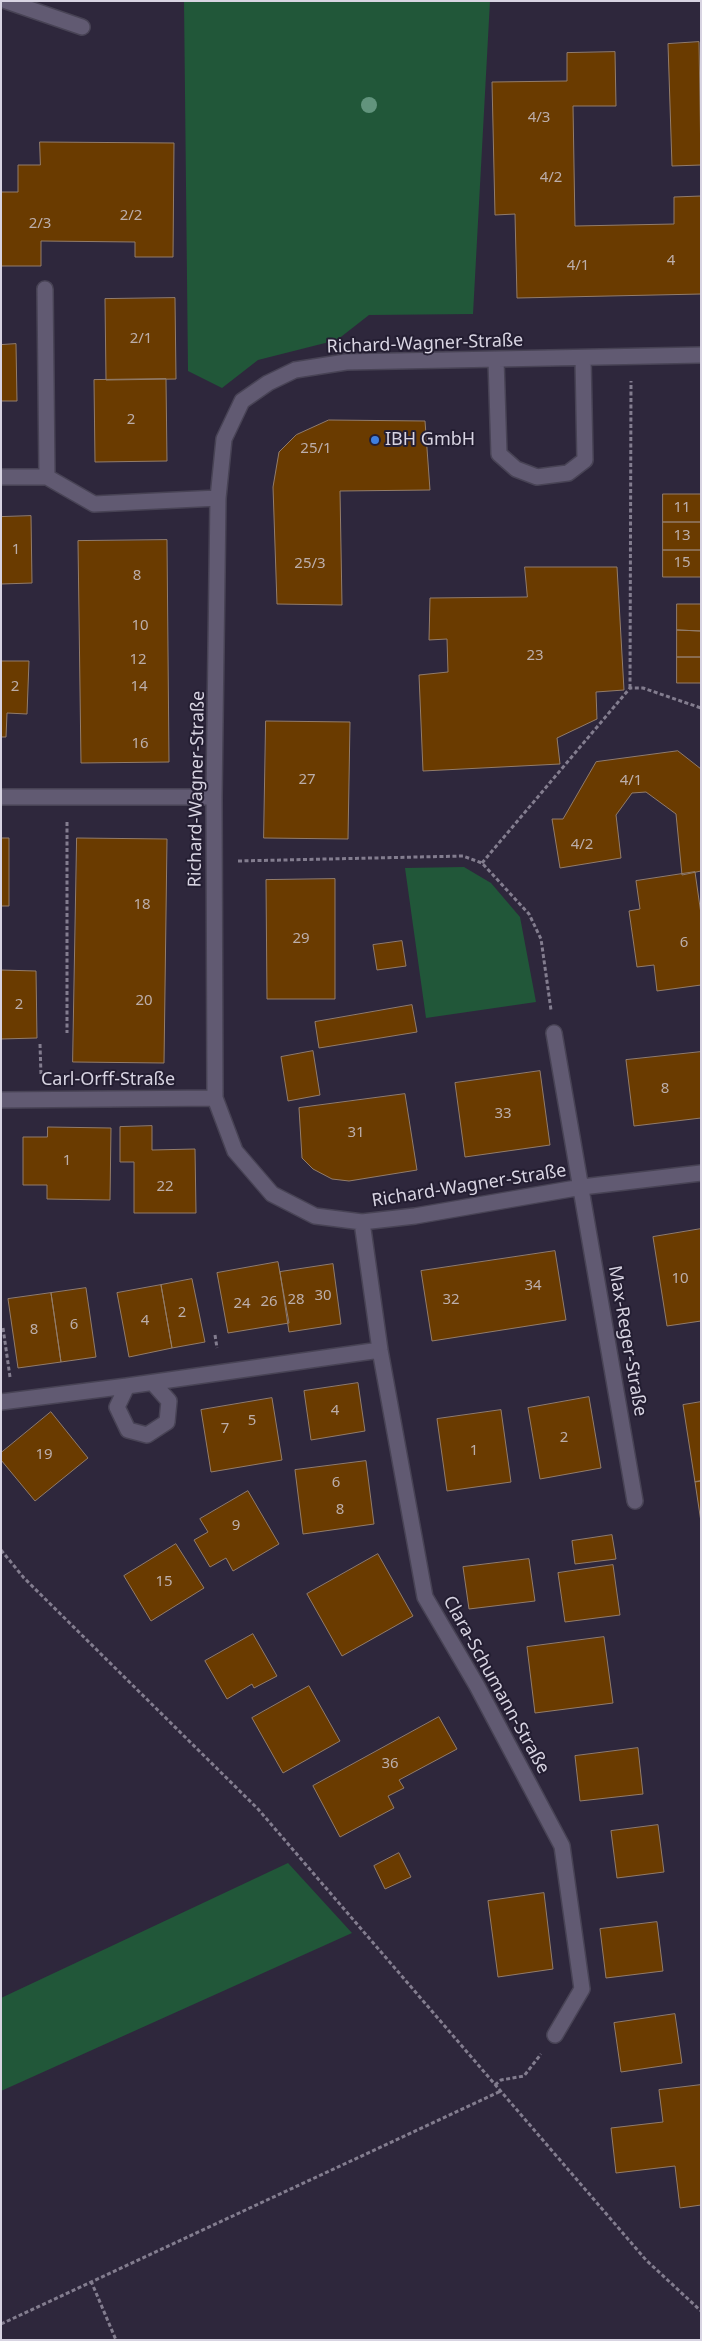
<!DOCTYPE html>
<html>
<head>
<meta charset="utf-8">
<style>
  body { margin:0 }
  #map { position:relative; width:702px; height:2341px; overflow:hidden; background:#2e273c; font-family:"Noto Sans",sans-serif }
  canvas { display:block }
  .frame { position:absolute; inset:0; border:2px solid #d8d4e2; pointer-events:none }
</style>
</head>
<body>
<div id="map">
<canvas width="702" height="2341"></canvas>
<div class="frame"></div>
</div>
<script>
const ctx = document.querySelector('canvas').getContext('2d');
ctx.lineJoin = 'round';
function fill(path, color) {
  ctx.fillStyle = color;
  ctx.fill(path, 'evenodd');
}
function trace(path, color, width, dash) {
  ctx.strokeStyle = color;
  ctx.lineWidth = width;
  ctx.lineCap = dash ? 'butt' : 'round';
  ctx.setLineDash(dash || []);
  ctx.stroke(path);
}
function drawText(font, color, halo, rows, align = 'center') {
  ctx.font = font + ' "Noto Sans",sans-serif';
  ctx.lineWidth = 4;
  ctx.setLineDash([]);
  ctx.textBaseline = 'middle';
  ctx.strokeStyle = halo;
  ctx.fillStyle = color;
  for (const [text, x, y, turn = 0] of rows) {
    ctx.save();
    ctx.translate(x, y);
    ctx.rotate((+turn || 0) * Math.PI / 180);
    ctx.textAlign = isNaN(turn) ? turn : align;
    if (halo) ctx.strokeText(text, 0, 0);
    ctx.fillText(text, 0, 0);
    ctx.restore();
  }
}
fill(new Path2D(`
  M184,1H490L473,314L369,315L337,340L258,360L222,388L188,371Z
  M464,867L491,883L520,917L536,1002L426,1018L405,868Z
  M288,1863L352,1933L1,2091V1998Z`), '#215739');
const building = new Path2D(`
  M699,42L701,165L672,166L668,44Z
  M615,52L616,106H573L575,226L674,224V197L701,196V294L517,298L515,214L495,215L492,82L567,81V53Z
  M40,142L174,143L173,257H135V242L41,241V266H1V192H18V165H40Z
  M175,298L176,379L106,380L105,299Z
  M16,344L17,401H1V345Z
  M166,379L167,461L95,462L94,380Z
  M329,420L425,421L430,490L340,491L342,605L277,604L273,487L279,452L296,435Z
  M663,494H701V522H663Z
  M31,516L32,583L1,584V517Z
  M663,522H701V550H663Z
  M167,540L169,762L81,763L78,541Z
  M663,550H701V577H663Z
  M525,567H617L624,690L596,692L597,719L557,738L560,764L423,771L419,675L448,672L447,639L429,640L430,598L527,597Z
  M677,604H701V631L677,630Z
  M677,630L701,631V657H677Z
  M677,657H701V683H677Z
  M1,661H29L27,714L7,713L6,737H1Z
  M266,721L350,722L348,839L264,838Z
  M678,751L701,769V871L682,875L676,814L646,792L632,793L616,815L621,858L560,868L552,819H563L596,762Z
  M1,838H9V906H1Z
  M77,838L167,839L164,1063L73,1062Z
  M695,872L701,914V985L657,991L654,965L637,967L629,911L640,909L636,881Z
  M335,879V999H267L266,880Z
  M402,941L406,966L377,970L373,945Z
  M1,970L36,971L37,1038L1,1039Z
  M412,1005L417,1032L319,1048L315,1022Z
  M313,1051L320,1095L288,1101L281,1057Z
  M701,1052V1118L634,1126L626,1060Z
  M540,1071L550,1145L465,1157L455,1083Z
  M405,1094L417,1170L349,1181L332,1179L313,1169L302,1158L299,1108Z
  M152,1126V1150L195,1149L196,1213H134V1162H120V1127Z
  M48,1127L111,1128L110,1200L47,1199V1185H23V1137H47Z
  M701,1229V1321L667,1326L653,1237Z
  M555,1251L566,1320L432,1341L421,1271Z
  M278,1262L289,1323L228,1333L217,1273Z
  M333,1264L341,1324L289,1332L280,1272Z
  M192,1279L205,1342L172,1348L161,1285Z
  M161,1285L172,1348L129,1357L117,1293Z
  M86,1288L96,1357L61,1362L51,1293Z
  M51,1293L61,1362L18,1368L8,1299Z
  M358,1383L365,1431L311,1440L304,1391Z
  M589,1397L601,1468L540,1479L528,1408Z
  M272,1398L282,1460L211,1472L201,1410Z
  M701,1402V1481L695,1482L683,1405Z
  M501,1410L511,1482L447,1491L437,1419Z
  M51,1412L88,1458L35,1501L1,1460V1453Z
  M366,1461L374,1524L303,1534L295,1470Z
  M701,1481V1522L695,1482Z
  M248,1491L279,1544L233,1571L226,1558L210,1567L194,1540L208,1532L200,1519Z
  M612,1535L616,1559L575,1564L572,1541Z
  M176,1544L204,1588L151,1621L124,1576Z
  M378,1554L413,1616L342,1656L307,1594Z
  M529,1559L535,1601L469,1609L463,1567Z
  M613,1565L620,1615L565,1622L558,1573Z
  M253,1634L277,1676L254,1688L252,1684L227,1699L205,1661Z
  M604,1637L613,1703L535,1713L527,1647Z
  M309,1686L340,1741L283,1773L252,1718Z
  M439,1717L457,1749L399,1780L404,1788L388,1796L394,1808L340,1837L313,1786Z
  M638,1748L643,1794L580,1801L575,1756Z
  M658,1825L664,1872L617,1878L611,1831Z
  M399,1853L411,1877L385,1889L374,1866Z
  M544,1893L553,1969L498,1977L488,1901Z
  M657,1922L663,1971L606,1978L600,1929Z
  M675,2014L682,2063L621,2072L614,2023Z
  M701,2085V2205L680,2208L675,2166L616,2173L611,2128L663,2122L659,2090Z`);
fill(building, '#6a3b00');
trace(building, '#927c6a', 1);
const minor = new Path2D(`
  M6,1L82,27
  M45,289L47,477
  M701,355L346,362L295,370L268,383L242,401L224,439L218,498L214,797L215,1098L235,1151L272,1194L315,1216L362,1222L415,1216L582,1187L701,1173
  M496,360L499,454L516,469L537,477L568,473L585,460L583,358
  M1,477H47L94,504L218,498
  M1,797H214
  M554,1033L635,1501
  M1,1100L215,1098
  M362,1222L380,1350L425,1597L477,1686L562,1846L582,1989L555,2035
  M153,1383L169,1401L167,1422L147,1435L128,1430L117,1407L127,1386L380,1350
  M1,1402L127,1386`);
trace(minor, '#484355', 18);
trace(new Path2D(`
  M630,688L631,381
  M67,822V1033
  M238,861L463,856L482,863L529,914L541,939L551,1010
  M482,863L630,688H643L701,708
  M40,1044L41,1075
  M3,1328L10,1377
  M215,1335L217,1348
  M1,1550L24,1578L258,1809L646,2260L701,2311
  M495,2085L501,2080L524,2076L541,2054
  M91,2281L116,2340
  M1,2324L501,2091`), '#837d8f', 3, [4, 2.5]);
trace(minor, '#615a72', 15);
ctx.fillStyle = '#62947d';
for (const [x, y] of [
  [369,105]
]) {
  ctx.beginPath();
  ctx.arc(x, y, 8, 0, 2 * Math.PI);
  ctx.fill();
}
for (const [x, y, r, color] of [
  [375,440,5,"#3f7fe0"]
]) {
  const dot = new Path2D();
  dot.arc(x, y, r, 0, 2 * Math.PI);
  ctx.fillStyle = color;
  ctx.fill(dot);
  trace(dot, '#241e32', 2);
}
drawText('15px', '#bcaeaa', null, [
  ["4/3",539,118],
  ["4/2",551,178],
  ["2/2",131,216],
  ["2/3",40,224],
  ["4",671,261],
  ["4/1",578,266],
  ["2/1",141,339],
  ["2",131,420],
  ["25/1",316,449],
  ["11",682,508],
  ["13",682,536],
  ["1",16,550],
  ["15",682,563],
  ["25/3",310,564],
  ["8",137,576],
  ["10",140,626],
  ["23",535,656],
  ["12",138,660],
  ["2",15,687],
  ["14",139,687],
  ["16",140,744],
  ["27",307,780],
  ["4/1",631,781],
  ["4/2",582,845],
  ["18",142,905],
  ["29",301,939],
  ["6",684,943],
  ["20",144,1001],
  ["2",19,1005],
  ["8",665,1089],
  ["33",503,1114],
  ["31",356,1133],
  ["1",67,1161],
  ["22",165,1187],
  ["10",680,1279],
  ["34",533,1286],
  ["30",323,1296],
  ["28",296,1300],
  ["32",451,1300],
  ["26",269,1302],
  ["24",242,1304],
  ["2",182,1313],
  ["4",145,1321],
  ["6",74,1325],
  ["8",34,1330],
  ["4",335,1411],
  ["5",252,1421],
  ["7",225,1429],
  ["2",564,1438],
  ["1",474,1451],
  ["19",44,1455],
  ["6",336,1483],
  ["8",340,1510],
  ["9",236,1526],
  ["15",164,1582],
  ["36",390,1764]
]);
drawText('18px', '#d8d4e2', '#241e32', [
  ["Richard-Wagner-Straße",425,344,-2],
  ["Richard-Wagner-Straße",197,789,-89],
  ["Carl-Orff-Straße",108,1080],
  ["Richard-Wagner-Straße",469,1186,-9],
  ["Max-Reger-Straße",627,1341,80],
  ["Clara-Schumann-Straße",496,1685,61]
]);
drawText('18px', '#d8d4e2', '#241e32', [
  ["IBH GmbH",385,440]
], 'left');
</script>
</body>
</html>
